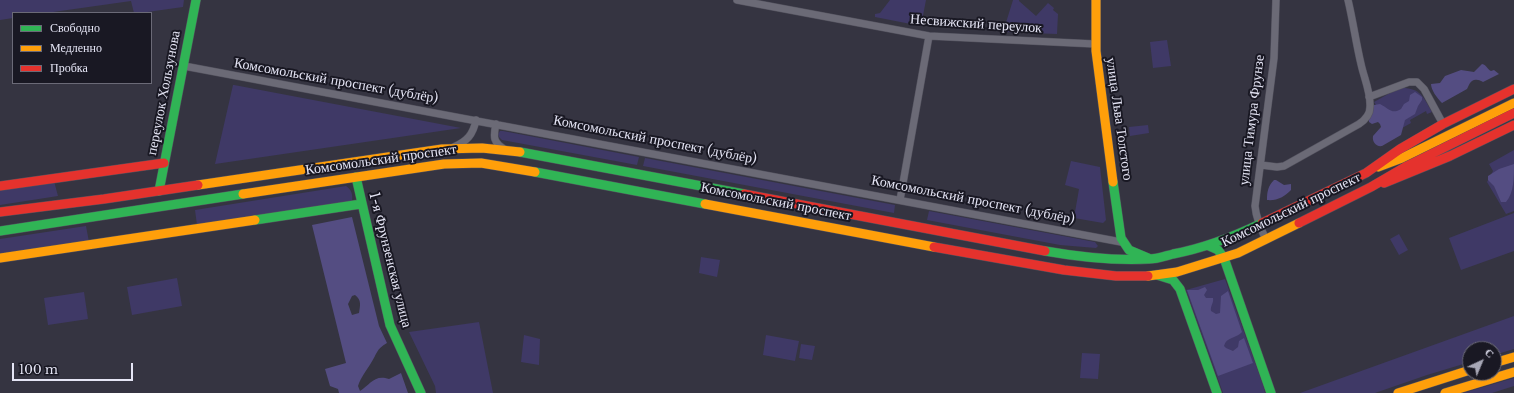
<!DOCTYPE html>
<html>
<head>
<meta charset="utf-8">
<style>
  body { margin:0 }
  #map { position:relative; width:1514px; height:393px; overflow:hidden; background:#353441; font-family:"Libre Baskerville",serif }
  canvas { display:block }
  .legend { position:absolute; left:12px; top:12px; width:140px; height:72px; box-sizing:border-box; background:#191823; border:1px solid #6b6a77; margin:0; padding:5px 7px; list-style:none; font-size:12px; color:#e5e5f5 }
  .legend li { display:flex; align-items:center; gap:8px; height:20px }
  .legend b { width:20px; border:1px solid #6b6a77 }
  .north { position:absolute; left:1462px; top:341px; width:40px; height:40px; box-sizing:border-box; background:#191823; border:1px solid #6b6a77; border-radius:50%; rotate:44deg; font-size:11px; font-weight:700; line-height:16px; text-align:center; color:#e5e5f5 }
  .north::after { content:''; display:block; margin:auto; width:14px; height:18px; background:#a7a7b6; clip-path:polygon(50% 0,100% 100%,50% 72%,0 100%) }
  .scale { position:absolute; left:12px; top:363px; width:121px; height:18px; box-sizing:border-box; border:2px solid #e5e5f5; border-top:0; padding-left:5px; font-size:12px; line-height:14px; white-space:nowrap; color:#e5e5f5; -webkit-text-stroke:3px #191823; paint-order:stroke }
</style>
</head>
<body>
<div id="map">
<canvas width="1514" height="393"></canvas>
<ul class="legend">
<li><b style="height:5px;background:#30b455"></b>Свободно</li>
<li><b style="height:5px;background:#ff9f0a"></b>Медленно</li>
<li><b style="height:5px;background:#e5322d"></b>Пробка</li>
</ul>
<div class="north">С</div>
<div class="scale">100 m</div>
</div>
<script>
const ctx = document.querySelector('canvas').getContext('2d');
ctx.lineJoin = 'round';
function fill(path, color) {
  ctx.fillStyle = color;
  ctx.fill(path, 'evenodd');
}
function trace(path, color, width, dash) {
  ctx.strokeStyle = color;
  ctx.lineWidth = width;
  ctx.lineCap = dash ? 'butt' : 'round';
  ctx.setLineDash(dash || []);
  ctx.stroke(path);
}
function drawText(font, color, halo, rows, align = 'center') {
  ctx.font = font + ' "Libre Baskerville",serif';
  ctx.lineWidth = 4;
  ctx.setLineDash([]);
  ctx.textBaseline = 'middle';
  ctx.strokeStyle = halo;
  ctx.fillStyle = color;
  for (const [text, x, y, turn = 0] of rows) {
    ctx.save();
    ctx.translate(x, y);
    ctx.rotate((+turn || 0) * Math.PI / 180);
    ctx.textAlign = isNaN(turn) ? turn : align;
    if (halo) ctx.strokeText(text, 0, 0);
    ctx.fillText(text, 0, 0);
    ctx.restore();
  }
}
fill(new Path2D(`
  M0,0H184L183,7L140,13H134L131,1L46,13H13V18L0,20Z
  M890,0H926L921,26L875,17V14L880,13Z
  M1013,0H1019V1L1036,16L1048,3L1054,8L1053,10L1058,14L1057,34L1005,32L1004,29Z
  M1167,40L1171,66L1153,68L1150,42Z
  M233,85H234L461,128L215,164Z
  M1399,88C1420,87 1423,96 1432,112L1427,114L1426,111L1410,120L1411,123L1395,132L1374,102Z
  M1148,125L1149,133L1130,136L1129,127Z
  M500,131H503L639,157L637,165L502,140L499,137L498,134Z
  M1514,150V211L1506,214L1487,182L1493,171L1489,164Z
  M645,158L895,205L894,213L643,166Z
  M1071,161L1100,167L1106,220L1103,223L1074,218L1079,189L1065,185Z
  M54,181L58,196L0,205V190Z
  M346,186C351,189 353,194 352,201L197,225L195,210Z
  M929,211L1095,242L1098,246L1096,248L1060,245L927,220Z
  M1514,213V251L1461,270L1449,238Z
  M86,226L89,242L0,255V239Z
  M1399,234L1408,250L1399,255L1390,239Z
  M701,257L720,260L717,277L699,273Z
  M177,278L182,306L132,315L127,287Z
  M1225,279L1263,385L1265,393H1223L1186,290Z
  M84,292L88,319L48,325L44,298Z
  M1514,316V349L1494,355V349H1470V362L1427,375L1375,393H1300Z
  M479,322L493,393H436L435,386L409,332Z
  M524,335L540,339L539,365L521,362Z
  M766,335L799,341L795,361L763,355Z
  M801,344L815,346L812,360L799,358Z
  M1082,353L1100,354L1098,379L1080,378Z
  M1514,378V386L1492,393H1463Z`), '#3f3966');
fill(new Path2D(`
  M1482,64C1487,65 1487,69 1491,71L1494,70L1499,74L1483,82C1481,81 1480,80 1478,80C1471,78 1469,85 1467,89L1442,103C1437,98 1431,90 1431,84L1440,83L1445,76L1461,70L1474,72Z
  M1415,92L1422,97V100L1418,106L1415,114L1405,120L1401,135L1382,146C1376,147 1372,142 1373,136L1381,127L1380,124L1378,122L1372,124L1369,122V119L1374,105L1380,104C1388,108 1392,115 1401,109L1404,104L1409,101L1410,95Z
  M1514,164C1514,177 1514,193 1506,202H1501L1494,186L1488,180V176L1499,169Z
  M1274,180H1276L1284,185L1291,184V190C1284,197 1277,201 1267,200C1267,192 1268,186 1274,180Z
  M352,217L379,326L387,343C376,349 377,354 371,363C366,371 361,377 358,386L360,391C370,385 374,374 389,379L401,373L408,393H339L338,389L330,386L325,369L346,363L312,225ZM355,295C362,300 360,306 359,313L352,315L348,304L352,296Z
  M1205,287L1207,290L1204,295L1206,298H1213C1214,303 1210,306 1211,311L1216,314L1220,313L1221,296L1228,291L1242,332C1237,338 1226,337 1224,346L1226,348L1233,351L1238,347L1239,341L1244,338L1253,363L1218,376L1187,290H1198Z`), '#544d82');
const street = new Path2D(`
  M737,0L929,36L1095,44
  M184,66L1121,242
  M1369,97L1409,82H1417L1424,89L1443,124
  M496,124C493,137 493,143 506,150
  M454,147C467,141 473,135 476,120
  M1261,165L1277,167L1284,166L1359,124C1365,120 1370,115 1370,107C1371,93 1364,78 1361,64C1356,43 1353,21 1348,0
  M900,200L929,36
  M1266,240C1261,229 1256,218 1255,206L1274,58L1276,0`);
const fast = new Path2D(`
  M520,152L744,194
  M535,172L705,204
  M356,177L390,325L421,393
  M1113,182L1121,238L1129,250L1148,258
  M159,191L196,0
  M255,220L361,204
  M0,231L243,194
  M1209,246L1218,250L1224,258L1271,393
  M1045,251C1079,257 1114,261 1149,259C1157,259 1165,256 1173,254C1205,248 1233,237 1262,223
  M1157,275L1173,280L1180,289L1217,393`);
const slow = new Path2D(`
  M1096,0V51L1113,182
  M1378,167L1402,158L1514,103
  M198,185L442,149L482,148L520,152
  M243,194L444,164L481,163L535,172
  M705,204L934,247
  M0,258L255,220
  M1148,276L1177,272L1238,253L1299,223
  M1494,363L1514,357
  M1398,393L1470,370
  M1445,393L1514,372`);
const jam = new Path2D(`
  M1384,183L1450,156L1514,125
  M0,186L164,163
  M744,194L1045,251
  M0,212L104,199L198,185
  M1262,223L1366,173L1400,149L1443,124L1514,89
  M1299,223L1371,187L1407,166L1514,113
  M934,247L1064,270L1116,276H1148`);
trace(street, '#52515d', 8);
trace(fast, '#52515d', 10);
trace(slow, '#52515d', 10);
trace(jam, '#52515d', 10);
trace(street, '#6b6a76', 7);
trace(fast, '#30b455', 9);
trace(slow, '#ff9f0a', 9);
trace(jam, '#e5322d', 9);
drawText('14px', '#e5e5f5', '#191823', [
  ["Несвижский переулок",976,24,4],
  ["Комсомольский проспект (дублёр)",336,81,10],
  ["переулок Хользунова",164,93,-79],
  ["улица Льва Толстого",1119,119,82],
  ["улица Тимура Фрунзе",1252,120,-83],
  ["Комсомольский проспект (дублёр)",655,140,11],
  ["Комсомольский проспект",381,160,-8],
  ["Комсомольский проспект (дублёр)",973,200,11],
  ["Комсомольский проспект",776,202,11],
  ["Комсомольский проспект",1291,210,-26],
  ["1-я Фрунзенская улица",390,260,76]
]);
</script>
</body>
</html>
